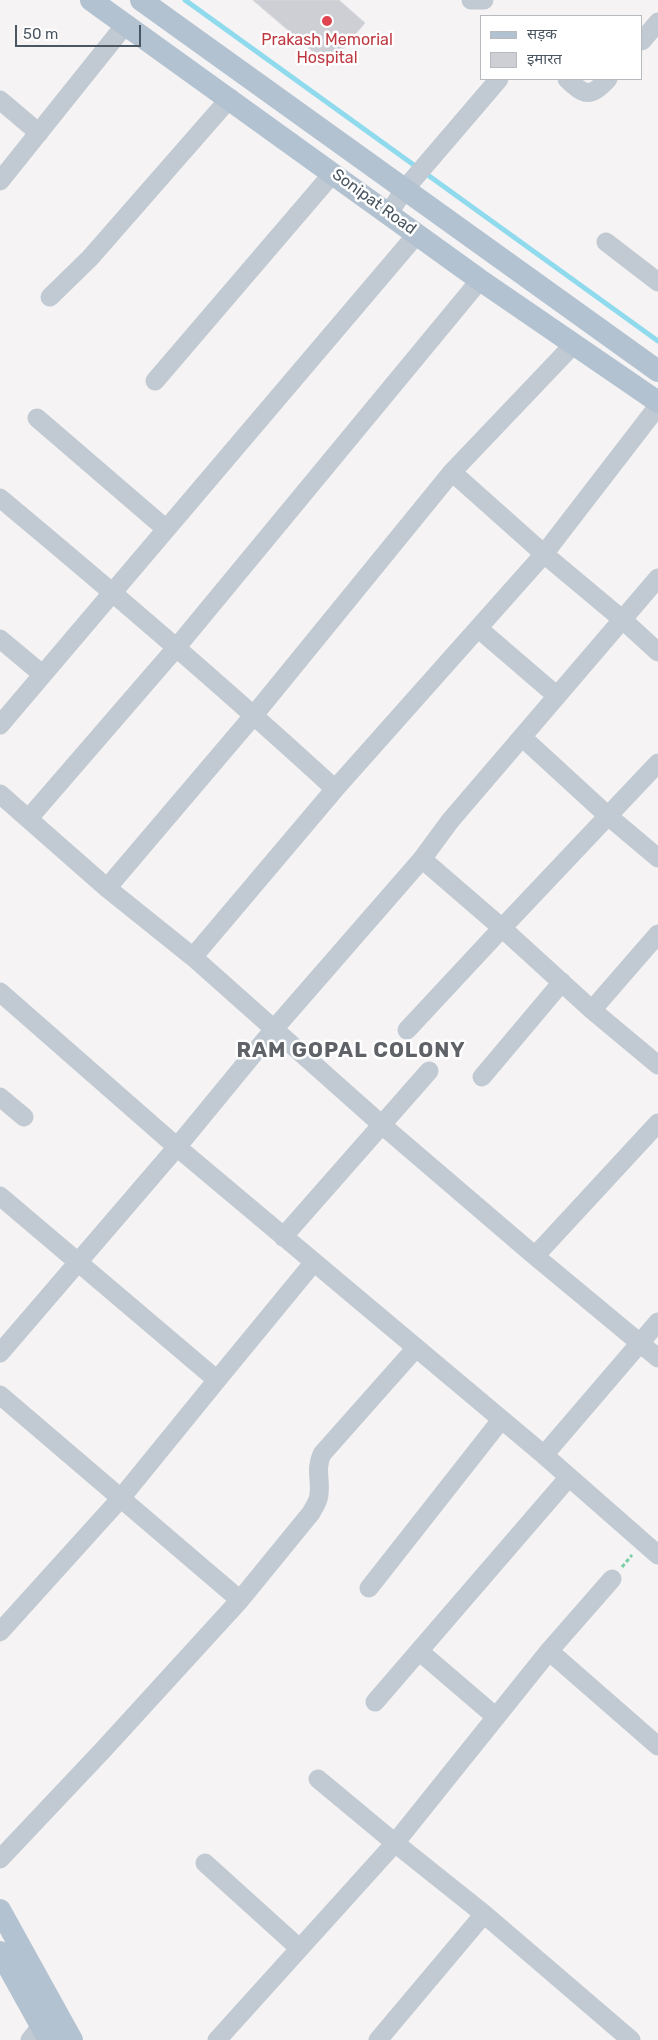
<!DOCTYPE html>
<html>
<head>
<meta charset="utf-8">
<style>
  body { margin:0 }
  #map { position:relative; width:658px; height:2040px; overflow:hidden; background:#f5f3f3; font-family:Rubik,"Noto Sans Devanagari",sans-serif }
  canvas { display:block }
  .legend { position:absolute; left:480px; top:15px; width:162px; height:65px; box-sizing:border-box; background:#fff; border:1px solid #b7bbc0; margin:0; padding:6px 9px; list-style:none; font-size:15px; color:#4a5661 }
  .legend li { display:flex; align-items:center; gap:10px; height:25px }
  .legend b { width:25px; border:1px solid #b7bbc0 }
  .scale { position:absolute; left:15px; top:25px; width:126px; height:22px; box-sizing:border-box; border:2px solid #4a5661; border-top:0; padding-left:6px; font-size:15px; line-height:18px; white-space:nowrap; color:#4a5661; -webkit-text-stroke:4px #fff; paint-order:stroke }
</style>
</head>
<body>
<div id="map">
<canvas width="658" height="2040"></canvas>
<ul class="legend">
<li><b style="height:6px;background:#b3c2d1"></b>सड़क</li>
<li><b style="height:14px;background:#cdcfd5"></b>इमारत</li>
</ul>
<div class="scale">50 m</div>
</div>
<script>
const ctx = document.querySelector('canvas').getContext('2d');
ctx.lineJoin = 'round';
function trace(path, color, width, dash) {
  ctx.strokeStyle = color;
  ctx.lineWidth = width;
  ctx.lineCap = dash ? 'butt' : 'round';
  ctx.setLineDash(dash || []);
  ctx.stroke(path);
}
function fill(path, color) {
  ctx.fillStyle = color;
  ctx.fill(path, 'evenodd');
}
function drawText(font, color, halo, rows, align = 'center') {
  ctx.font = font + ' Rubik,sans-serif';
  ctx.lineWidth = 5;
  ctx.setLineDash([]);
  ctx.textBaseline = 'middle';
  ctx.strokeStyle = halo;
  ctx.fillStyle = color;
  for (const [text, x, y, turn = 0] of rows) {
    ctx.save();
    ctx.translate(x, y);
    ctx.rotate((+turn || 0) * Math.PI / 180);
    ctx.textAlign = isNaN(turn) ? turn : align;
    if (halo) ctx.strokeText(text, 0, 0);
    ctx.fillText(text, 0, 0);
    ctx.restore();
  }
}
trace(new Path2D(`
  M185,0L418,168
  M425,173L658,341`), '#90daee', 5);
const building = new Path2D(`
  M253,0H339L365,23L329,65Z`);
fill(building, '#cdcfd5');
trace(building, '#d7d9de', 1);
trace(new Path2D(`
  M622,1567L632,1555`), '#7ad0a6', 3, [4, 2.5]);
trace(new Path2D(`
  M471,0H484
  M642,41L658,22
  M567,79C585,96 590,98 608,79
  M0,100L39,133
  M0,181L125,25
  M389,213L404,190L499,79
  M606,242L658,282
  M50,297L90,258L230,98
  M155,381L333,173
  M658,406L544,554L335,789L193,957L382,1125L535,1256L658,1123
  M37,418L166,529
  M452,472L544,554L623,620L658,652
  M0,498C114,593 226,689 335,789
  M479,629L557,696
  M0,639L42,674
  M0,725L417,234
  M522,737L607,815L658,858
  M658,763L502,928L592,1010L658,1065
  M0,794L107,888L193,957
  M29,818L176,648L480,280
  M107,888L254,715L452,472L573,345
  M0,992L177,1147L544,1455L658,1322
  M592,1010L658,934
  M407,1030L502,928L422,859
  M482,1077L562,982
  M0,1097L24,1117
  M0,1196L217,1380L121,1498L0,1632
  M283,1237L429,1071
  M535,1256L658,1358
  M0,1353L177,1147L274,1029L422,859L450,821L658,578
  M217,1380L314,1262
  M0,1395L240,1600
  M544,1455L658,1555
  M612,1579L549,1651L395,1843L484,1914L631,2040
  M369,1588L501,1420
  M419,1651L496,1717
  M549,1651L658,1746
  M375,1702L569,1477
  M0,1859L103,1750L240,1600L311,1513C314,1507 319,1501 319,1494C321,1478 315,1470 322,1454L416,1348
  M205,1863L299,1948
  M30,2040L41,2026
  M217,2040L395,1843L318,1779
  M378,2040L484,1914`), '#c1cad2', 19);
trace(new Path2D(`
  M91,0L480,280L658,402
  M141,0L658,371
  M0,1910L72,2040
  M0,1952L49,2040`), '#b3c2d1', 22);
for (const [x, y, r, color] of [
  [327,21,6,"#e0444e"]
]) {
  const dot = new Path2D();
  dot.arc(x, y, r, 0, 2 * Math.PI);
  ctx.fillStyle = color;
  ctx.fill(dot);
  trace(dot, '#fff', 2);
}
drawText('16px', '#be3a42', '#fff', [
  ["Prakash Memorial",327,40],
  ["Hospital",327,58]
]);
drawText('16px', '#4a5661', '#fff', [
  ["Sonipat Road",374,202,36]
]);
ctx.letterSpacing = '1px';
drawText('bold 21px', '#5f6368', '#fff', [
  ["RAM GOPAL COLONY",351,1051]
]);
ctx.letterSpacing = '0px';
</script>
</body>
</html>
